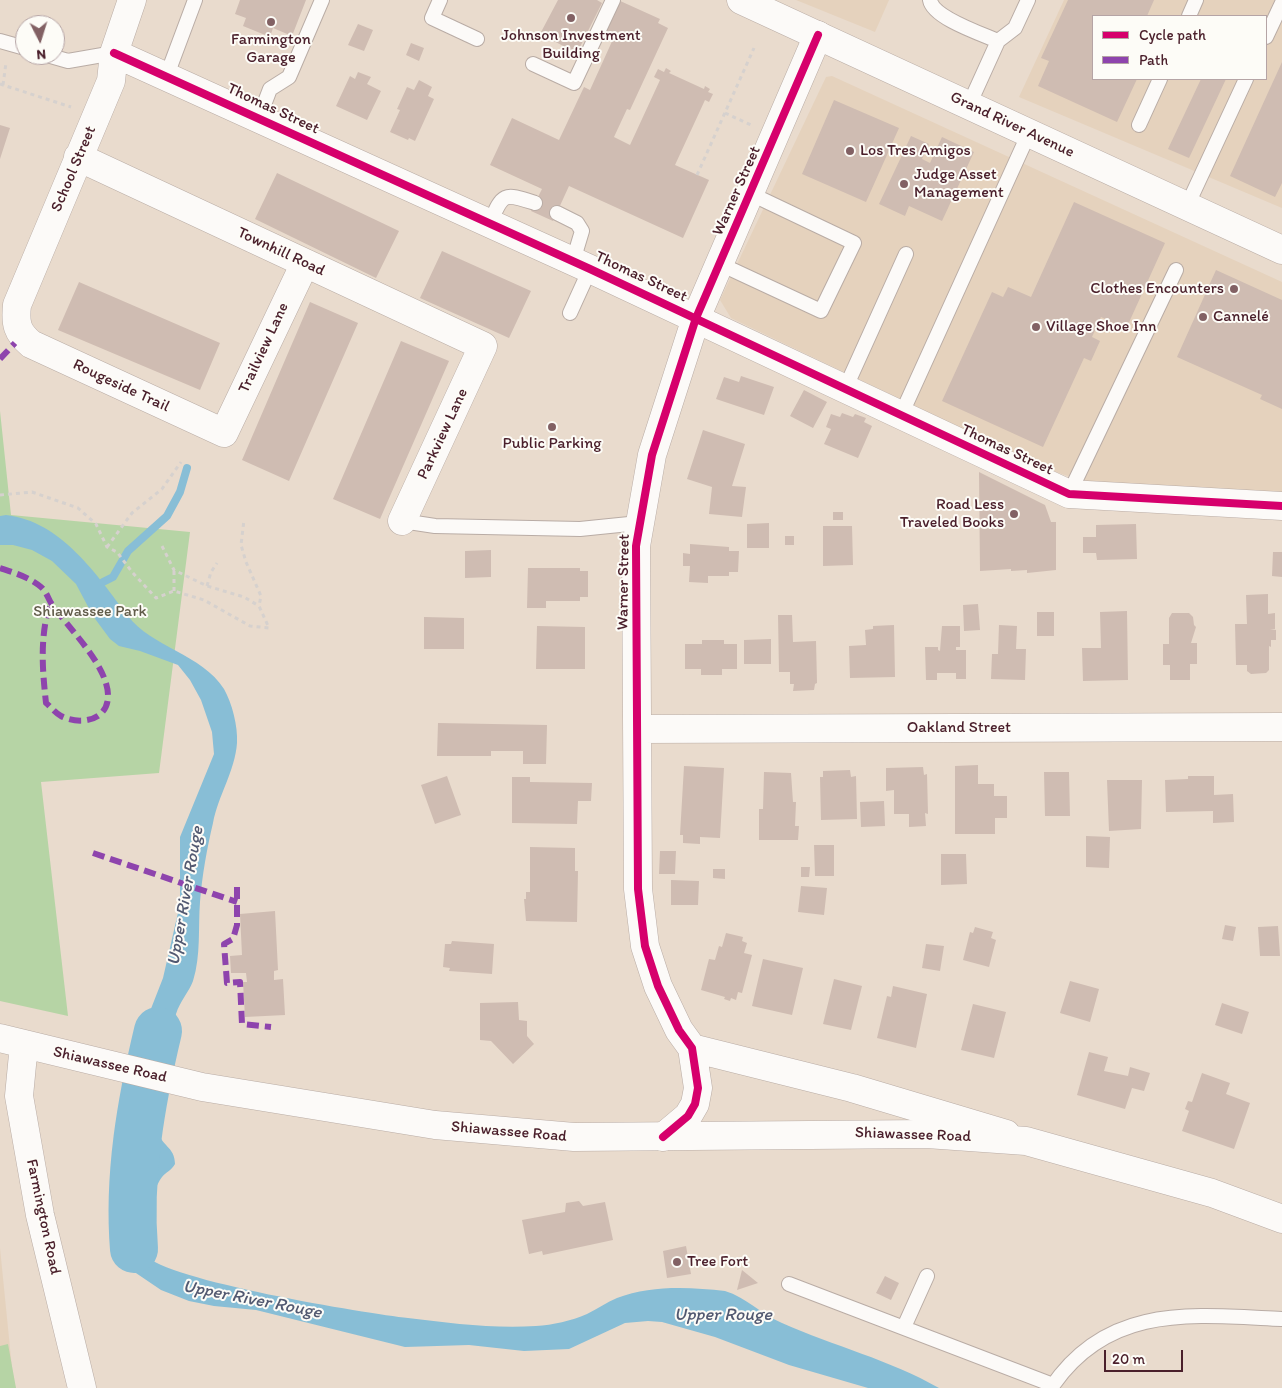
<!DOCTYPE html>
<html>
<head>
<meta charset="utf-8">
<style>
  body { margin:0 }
  #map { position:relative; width:1282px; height:1388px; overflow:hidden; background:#e9dbcd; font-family:Itim,sans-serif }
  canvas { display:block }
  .legend { position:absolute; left:1092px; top:15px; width:175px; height:65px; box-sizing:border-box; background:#fdfcf7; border:1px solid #b5a4a5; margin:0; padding:6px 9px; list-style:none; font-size:15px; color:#4a1f2b }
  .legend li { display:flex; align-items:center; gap:10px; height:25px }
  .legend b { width:25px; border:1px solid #b5a4a5 }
  .north { position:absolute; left:15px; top:15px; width:50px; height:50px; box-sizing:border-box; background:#fdfcf7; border:1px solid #b5a4a5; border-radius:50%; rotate:175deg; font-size:14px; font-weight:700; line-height:20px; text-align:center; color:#4a1f2b }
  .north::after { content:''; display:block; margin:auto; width:18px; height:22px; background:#826164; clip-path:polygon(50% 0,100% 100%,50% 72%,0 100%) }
  .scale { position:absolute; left:1104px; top:1350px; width:79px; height:22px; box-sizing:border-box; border:2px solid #4a1f2b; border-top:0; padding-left:6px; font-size:15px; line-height:18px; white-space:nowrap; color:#4a1f2b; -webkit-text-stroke:4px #fdfcf7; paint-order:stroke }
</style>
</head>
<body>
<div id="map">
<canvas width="1282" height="1388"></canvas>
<ul class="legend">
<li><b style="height:6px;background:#d6006c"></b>Cycle path</li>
<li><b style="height:6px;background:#8e44ad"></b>Path</li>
</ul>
<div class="north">N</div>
<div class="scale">20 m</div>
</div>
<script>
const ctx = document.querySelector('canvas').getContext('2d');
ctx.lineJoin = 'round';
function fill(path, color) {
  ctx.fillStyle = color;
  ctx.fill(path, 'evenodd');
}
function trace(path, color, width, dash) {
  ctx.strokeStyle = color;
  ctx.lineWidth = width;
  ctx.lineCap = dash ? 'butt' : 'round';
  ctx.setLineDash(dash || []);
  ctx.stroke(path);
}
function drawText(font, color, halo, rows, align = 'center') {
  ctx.font = font + ' Itim,sans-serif';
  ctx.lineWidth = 4;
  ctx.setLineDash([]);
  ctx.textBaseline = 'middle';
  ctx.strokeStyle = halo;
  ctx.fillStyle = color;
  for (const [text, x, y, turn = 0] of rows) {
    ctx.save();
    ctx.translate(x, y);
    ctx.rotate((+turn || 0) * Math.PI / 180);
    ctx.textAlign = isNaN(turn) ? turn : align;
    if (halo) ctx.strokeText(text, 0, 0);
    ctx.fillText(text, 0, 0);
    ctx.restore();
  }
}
fill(new Path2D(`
  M796,0H889L875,32Z
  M1064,0H1282V208L1019,97ZM1093,16H1266V79H1093Z
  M832,76L1282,282V501L1112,490L1046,469L731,318L720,300L826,77Z
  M0,1248L14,1388H0Z`), '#e5d2bd');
fill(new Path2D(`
  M0,411L11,515L190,532L159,773L41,782L68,1016L0,1001Z
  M8,1344L16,1388H0V1346Z`), '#b6d4a5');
fill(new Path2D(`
  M6,515C61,521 97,575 128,616C151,647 202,654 224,689C232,703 238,726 237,743C235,771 218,796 213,823C207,848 202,876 200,902C198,928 201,955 193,981C189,992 180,1001 176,1014C171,1046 156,1100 159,1131C160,1146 175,1146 175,1164C172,1170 166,1172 162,1177C152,1190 136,1240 146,1255C163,1280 369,1314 408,1318C449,1323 494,1329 536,1326C553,1325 571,1321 587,1314C597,1309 607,1302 617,1298C651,1285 690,1287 725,1291C746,1297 762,1315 782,1323C834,1346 890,1360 939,1388H868L789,1365L715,1337L662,1322L648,1321L625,1323L569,1349L524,1351L469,1345L405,1347L256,1310L214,1306L189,1301L161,1290L130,1269L118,1240L114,1216L115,1205L121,1193L144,1175L149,1163L150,1149L142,1071L145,1024L163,978L180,904V837L214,754L212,732L201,700L190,680L178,665L140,651L119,646L110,639L93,616L76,584L52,561L32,550L13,545H0V516Z`), '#88bed6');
trace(new Path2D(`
  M103,582L113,577L128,551L167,516L180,492L187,468`), '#88bed6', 8);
trace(new Path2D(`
  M134,1249C128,1176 141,1102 158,1031`), '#88bed6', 48);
fill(new Path2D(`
  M240,0H306L292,36L273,28L270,37L243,26L246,18L235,14Z
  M558,0H597L602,3L577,53L540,34Z
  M618,0L660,19L658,23L668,28L630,110L627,109L614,137L630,145L660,80L654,77L658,69L664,72L666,68L671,71L669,73L704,89L705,86L710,89L708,92L713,94L709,102L705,100L675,165L709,180L683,238L569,186L553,221L531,211L542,189L490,165L512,118L559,140L584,87L590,90L614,37L602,31Z
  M1068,0H1154L1147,16H1093V79H1137L1117,122L1038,86L1049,61L1041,58Z
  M358,24L373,30L364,51L348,45Z
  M411,43L424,48L419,61L406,55Z
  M1282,62V183L1275,197L1230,176Z
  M358,72L371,77L367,84L381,91L367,120L336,106L350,76L355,79Z
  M1201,79H1226L1189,158L1168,149Z
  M419,80L432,87L428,96L434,99L415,141L409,138L408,140L390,132L400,110L397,109L407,87L414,90Z
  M834,100L899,128L866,202L802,174Z
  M0,125L10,128L0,159Z
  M911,136L929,144L922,159L930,163L942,137L974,152L942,221L909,206L905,216L879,204Z
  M277,173L399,231L376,278L255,219Z
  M1074,202L1165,243L1126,329L1101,317L1092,337L1100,341L1091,361L1084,358L1043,447L942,401L992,292L1003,297L1008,287L1031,297Z
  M442,251L531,291L509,338L420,298Z
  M1216,270L1282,300V409L1260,399L1262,395L1177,357Z
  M79,282L220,343L200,390L58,330Z
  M310,302L358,323L289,481L242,460Z
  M401,341L449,361L380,519L333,499Z
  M741,376L774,387L764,415L716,399L724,377L739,382Z
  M804,390L827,402L813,428L790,416Z
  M842,413L853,417L855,414L866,418L864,422L872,426L858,458L824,444L831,429L826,427L831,414L840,417Z
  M703,430L745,444L732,486L746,487L742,517L709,514L712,487L687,479Z
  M979,472L1045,505L1051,522H1056V570L1027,573V570L1011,571V569L980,571Z
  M833,512H843V520H833Z
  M769,523V548H747V524Z
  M1136,524L1137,559L1097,560L1096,553H1083V537H1096V525Z
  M823,526H852L853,565L823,566Z
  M785,536H794V545H785Z
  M690,544L729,547V551H739L738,572H729V576H708V583L689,582L690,566H683V553L690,554Z
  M491,550V577L465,578V551Z
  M1273,552H1282V577L1272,576Z
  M528,568H580V571H588V597H580V601H546V608H527Z
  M1268,594V614L1275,613V629H1270L1276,630V640H1271V647L1269,646V670L1266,673L1251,674L1247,671V665H1236L1235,624H1247L1246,595Z
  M978,604L980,630L964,631L963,605Z
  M1127,611L1128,680L1083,681L1082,648H1101L1100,612Z
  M1037,612H1054V636H1037Z
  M1172,613H1189L1193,617L1194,625L1196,627L1191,643H1197V664H1190V680H1170V665H1163V644H1169V618Z
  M778,615H792L793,642L816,641L817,683L815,684L814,690L793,691L794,684H790V672H779Z
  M424,617L464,618V649H424Z
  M894,625L895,677L850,678L849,646L866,645L865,630L873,629V626Z
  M999,625L1017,626L1016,649H1026L1025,680L991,679L992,654H998Z
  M537,626L585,627V669H536Z
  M942,626H960V647H956V650H966V679H956V673H937V680H926L925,647H938V650L940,651Z
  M771,639V664H744V640Z
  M702,640H724V644H737V669H722V675H701V669H685V644H702Z
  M438,723L547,725L546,764H523V751H491V756H437Z
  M978,765V784H994V796H1007V818H995V834H955V766Z
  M684,766L724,768L720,838L700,837V844L683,843V835H680Z
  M923,767L924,775L927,774L928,814L925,813L926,826L909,827V814H894V790L886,791V768Z
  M850,770L851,777L856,776L857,819L821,820L820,777H823V771Z
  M764,772L791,773L793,802H796L795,826H799L798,840H759V809H763Z
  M1044,772H1069L1070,816H1045Z
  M447,776L461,815L435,824L421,785Z
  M1188,776H1214V795L1233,794L1234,822L1213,823V811L1166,812L1165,780L1188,779Z
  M512,777H530V782L592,783L591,801H578L577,824L512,823Z
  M1107,780H1142L1141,829L1109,831Z
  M884,801L885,826L861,827L860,802Z
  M1086,836L1110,837L1109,868L1086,867Z
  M814,845H834V876H815Z
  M530,847L575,848V871H578L577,922L526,921L524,899H526V892H530Z
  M660,851H676L675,874H659Z
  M941,854H966L967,884L941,885Z
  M801,867H810L809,877H801Z
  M713,869H725V879L713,878Z
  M671,880L699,881L698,905H671Z
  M801,886L827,888L824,915L798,912Z
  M275,911L278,970L274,971V980L283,979L285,1015L245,1017L243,982H247L246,973H231L230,956L242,955L240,914Z
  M1225,925L1236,927L1233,941L1222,939Z
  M1278,926L1280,956H1260L1258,927Z
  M975,927L993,932L991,938L996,940L989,967L963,960L970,932L973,933Z
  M726,933L743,937L742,941L747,943L744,953L752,955L742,993L738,992L736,1000L731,998L730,1001L724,999L725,997L701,990L709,959L715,960L719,946L722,947Z
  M452,941L494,944L492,974L449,971L450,968L443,967L445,944H451Z
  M926,944L944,946L940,971L922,968Z
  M763,959L803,968L792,1015L752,1006Z
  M834,979L862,986L851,1030L823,1024Z
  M1070,981L1099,989L1090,1022L1060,1013Z
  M893,986L927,994L916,1048L877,1038L887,996L891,997Z
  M518,1002L519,1020L527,1021V1036L534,1044L513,1064L491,1041L480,1040V1003Z
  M1222,1003L1249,1012L1242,1034L1215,1025Z
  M973,1004L1006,1012L994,1058L961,1050Z
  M1089,1052L1108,1057L1104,1071L1128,1076L1130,1067L1150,1073L1144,1091L1132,1088L1125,1109L1077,1095Z
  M1202,1073L1230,1083L1226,1094L1250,1103L1234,1149L1182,1131L1189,1111L1185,1109L1188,1101L1192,1102Z
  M579,1201L583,1206L605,1202L613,1240L543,1255L542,1251L529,1254L522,1220L565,1212L566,1203Z
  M686,1246L691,1274L667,1278L663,1251Z
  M742,1270L758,1283L737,1290Z
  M885,1276L899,1283L891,1300L876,1293Z`), '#cfbcb2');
const lane = new Path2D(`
  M440,0L432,18L477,39
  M930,0C933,18 982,34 998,41
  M1189,16L1196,0
  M1266,37L1282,3
  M0,41L25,48
  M47,55L68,61L114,53
  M533,64L574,83L613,0
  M167,75L195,0
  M969,105L998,41L1015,28L1028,0
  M259,118L270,89L289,77L322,0
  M1139,125L1160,79
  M1187,206L1246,79
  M557,213L577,223L582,231L573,261
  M490,223C503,192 504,193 535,203
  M720,264L821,311L854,243L751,194
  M570,313L590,269
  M845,389L906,254
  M901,415L1029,133
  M1069,494L1176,270
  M402,521L435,526L580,529L639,523
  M789,1284L1053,1385
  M904,1327L927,1276
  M1051,1388C1108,1303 1193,1315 1282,1319`);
const street = new Path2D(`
  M132,0L114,53L111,81L17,305C15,324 17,332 31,344L224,433L305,263
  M114,53L590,269L1069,494L1282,506
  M78,157L483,346L402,521
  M637,729L1282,727
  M692,1048L852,1088L1006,1134
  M663,1137L688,1116L695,1104L698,1088L692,1048L679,1030L658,986L645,946L638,889L636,546L652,455L696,318L818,35`);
const secondary = new Path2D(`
  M741,0L1282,250
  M0,1038L202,1087L435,1125L574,1137L927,1134L1026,1141L1212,1193L1282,1219
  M24,1044L19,1096L40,1215L82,1388`);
trace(lane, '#b9aca5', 16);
trace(street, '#b9aca5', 29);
trace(secondary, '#b9aca5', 29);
trace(new Path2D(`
  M0,84L71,107
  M3,85L6,63
  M725,113L751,125
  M697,175L754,48
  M0,495L32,492L78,508L96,524L107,547L117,552L132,572L156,598L174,591L204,600L250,626L269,628L259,606L261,596L246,562L241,545L244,520
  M162,546L174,570L207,586L244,597L259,606
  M107,547L132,513L162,489L181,462
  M207,586L211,572L217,563
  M174,591V570`), '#d6d1ce', 3, [4, 4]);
trace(lane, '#fcfaf8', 14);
trace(street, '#fcfaf8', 28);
trace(secondary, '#fcfaf8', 28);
trace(new Path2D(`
  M0,359L15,343
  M0,568C15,573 29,577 41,587C46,591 48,598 51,603C68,628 109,666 108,697C107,722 78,725 61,716C55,713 51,707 46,703C42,666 40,638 50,602
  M93,853L237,902
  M237,887V925L233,939L224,944L227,983L240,982L242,1024L271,1027`), '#8e44ad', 6, [12, 6]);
trace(new Path2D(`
  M114,53L590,269L1069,494L1282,506
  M663,1137L688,1116L695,1104L698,1088L692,1048L679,1030L658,986L645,946L638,889L636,546L652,455L696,318L818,35`), '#d6006c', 8);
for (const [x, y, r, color] of [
  [571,18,5,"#826164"],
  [271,22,5,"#826164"],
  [850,151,5,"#826164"],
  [904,184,5,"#826164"],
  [1234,289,5,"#826164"],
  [1203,317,5,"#826164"],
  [1036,327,5,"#826164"],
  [552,427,5,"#826164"],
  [1014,514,5,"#826164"],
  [677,1262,5,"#826164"]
]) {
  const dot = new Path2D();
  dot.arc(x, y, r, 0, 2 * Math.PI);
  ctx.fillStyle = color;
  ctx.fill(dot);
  trace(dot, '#fdfcf7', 2);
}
drawText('16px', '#4a1f2b', '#fdfcf7', [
  ["Johnson Investment",571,36,"center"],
  ["Building",571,54,"center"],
  ["Farmington",271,40,"center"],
  ["Garage",271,58,"center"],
  ["Los Tres Amigos",860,151],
  ["Judge Asset",914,175],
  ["Management",914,193],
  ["Clothes Encounters",1224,289,"right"],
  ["Cannelé",1213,317],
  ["Village Shoe Inn",1046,327],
  ["Public Parking",552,444,"center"],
  ["Road Less",1004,505,"right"],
  ["Traveled Books",1004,523,"right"],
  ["Tree Fort",687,1262]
], 'left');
drawText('16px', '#4a1f2b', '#fdfcf7', [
  ["Thomas Street",273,109,25],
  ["Grand River Avenue",1012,125,25],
  ["School Street",74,169,-67],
  ["Warner Street",737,191,-66],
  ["Townhill Road",281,252,25],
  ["Thomas Street",641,277,25],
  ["Trailview Lane",264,348,-65],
  ["Rougeside Trail",121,386,25],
  ["Parkview Lane",443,434,-65],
  ["Thomas Street",1007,450,25],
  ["Warner Street",624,582,-89],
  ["Oakland Street",959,728],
  ["Shiawassee Road",110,1065,13],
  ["Shiawassee Road",509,1132,5],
  ["Shiawassee Road",913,1135,2],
  ["Farmington Road",43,1217,78]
]);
drawText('16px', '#615c4a', '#fdfcf7', [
  ["Shiawassee Park",90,612]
]);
drawText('italic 18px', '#525971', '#fdfcf7', [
  ["Upper River Rouge",186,896,-80],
  ["Upper River Rouge",252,1300,11],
  ["Upper Rouge",723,1315]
]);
</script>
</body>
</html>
